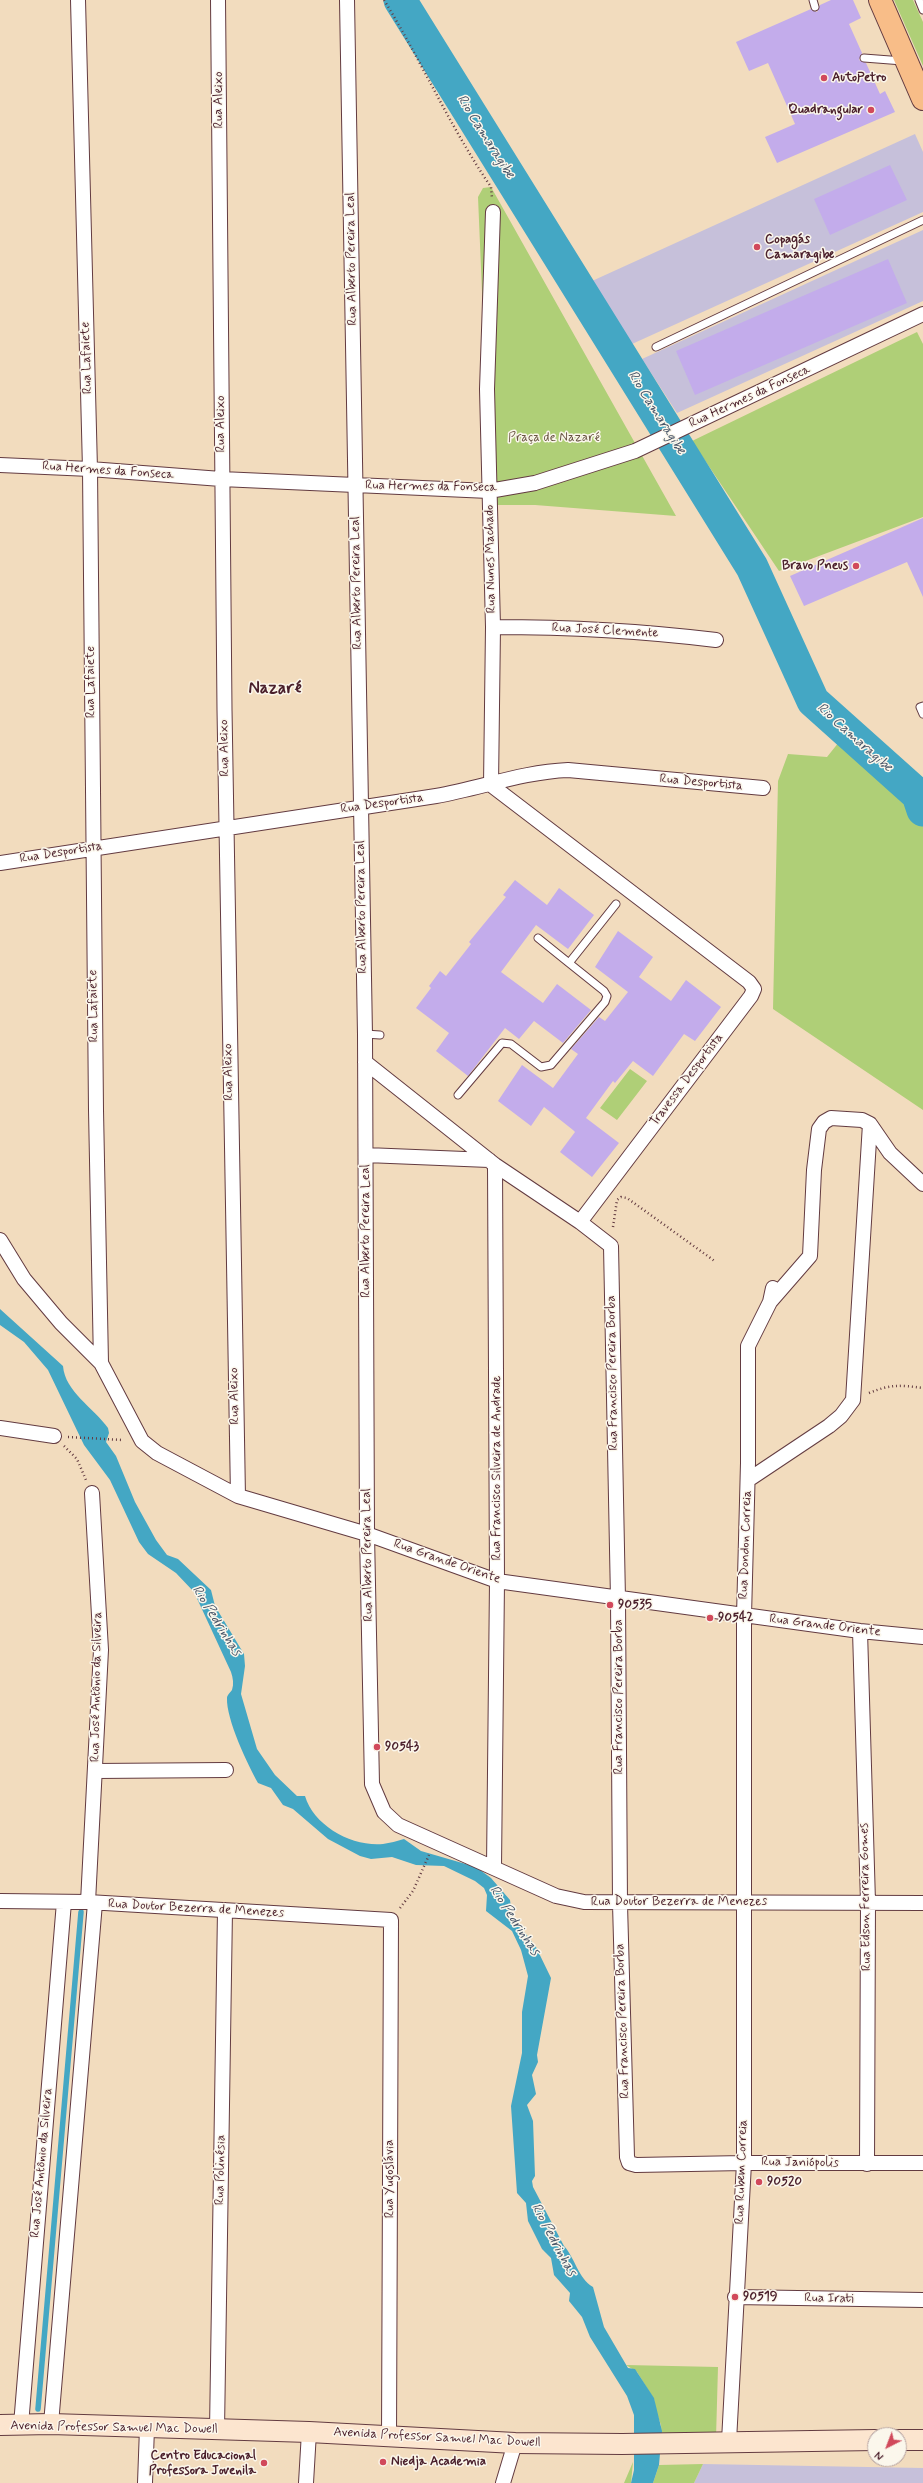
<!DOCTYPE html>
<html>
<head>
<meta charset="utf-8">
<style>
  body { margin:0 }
  #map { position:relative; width:923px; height:2483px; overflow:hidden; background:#f2dcbe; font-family:Mynerve,sans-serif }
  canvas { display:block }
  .north { position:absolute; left:867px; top:2427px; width:40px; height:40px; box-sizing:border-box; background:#fbf7ec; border:1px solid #b4a19f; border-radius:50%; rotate:222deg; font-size:11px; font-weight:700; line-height:16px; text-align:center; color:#4a1f2b }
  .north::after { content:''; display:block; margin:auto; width:14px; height:18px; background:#d1495b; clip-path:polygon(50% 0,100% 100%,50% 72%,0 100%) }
</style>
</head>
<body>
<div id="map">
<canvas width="923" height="2483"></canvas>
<div class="north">N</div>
</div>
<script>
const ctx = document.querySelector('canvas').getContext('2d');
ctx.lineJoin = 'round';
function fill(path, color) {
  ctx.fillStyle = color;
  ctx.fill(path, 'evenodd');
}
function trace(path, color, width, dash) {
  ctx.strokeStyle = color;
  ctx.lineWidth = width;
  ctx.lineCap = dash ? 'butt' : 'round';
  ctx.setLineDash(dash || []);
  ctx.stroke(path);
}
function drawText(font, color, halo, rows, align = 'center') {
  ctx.font = font + ' Mynerve,sans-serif';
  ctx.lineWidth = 3;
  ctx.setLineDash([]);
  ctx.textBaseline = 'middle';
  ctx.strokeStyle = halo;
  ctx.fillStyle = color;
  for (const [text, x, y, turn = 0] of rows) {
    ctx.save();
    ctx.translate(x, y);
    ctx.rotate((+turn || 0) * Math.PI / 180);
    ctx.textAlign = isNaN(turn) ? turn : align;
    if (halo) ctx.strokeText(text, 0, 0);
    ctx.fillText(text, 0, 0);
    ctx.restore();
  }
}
fill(new Path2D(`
  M915,134L923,152V212L632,344L592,281Z
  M923,230V301L677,413L642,359Z
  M703,2464L923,2468V2483H694Z`), '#c6c0da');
fill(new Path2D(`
  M894,0H913L923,22V66Z
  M491,187L676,516L535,505H491L478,197L483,188Z
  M917,332L923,344V517L779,571L692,441Z
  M847,732L918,795L923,810V1110L773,1009L778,781L788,754L827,757Z
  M630,1069L647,1081L617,1120L600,1108Z
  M626,2365L718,2367L716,2438L662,2441L661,2425L656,2411L654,2399L637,2372Z
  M633,2462L631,2483H624Z
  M703,2464L694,2483H653L659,2465Z`), '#afcf77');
fill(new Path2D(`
  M0,1309L63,1366C65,1392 94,1408 108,1428L109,1433L106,1442L116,1456L135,1502L156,1540L167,1555L178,1559L211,1590L215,1606L244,1654L245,1666L241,1694L257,1749L275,1775L297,1796H305C314,1826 352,1847 383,1844C390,1843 397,1841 404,1839L421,1851L476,1867L491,1878L510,1900L512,1916L536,1947L551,1978L537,2055L538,2062L532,2075L536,2094L527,2105L533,2121L535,2176L532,2181L533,2187L564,2246C575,2258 578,2278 593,2287L604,2327L628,2368L635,2369L654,2398L662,2431L659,2465L653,2483H631L634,2470V2415L627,2396L590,2337L582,2317L569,2301L570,2293L554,2275L551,2258L542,2249L528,2221L526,2203L517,2193L511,2106L522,2053V2012L528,1976L521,1950L512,1931L486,1911L487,1895L484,1888L475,1881L444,1866L416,1865L392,1857L371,1859L360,1856L328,1839L293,1809L283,1805L271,1788L258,1783C248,1765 226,1719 227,1698C227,1695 230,1693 232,1690C234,1684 233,1678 231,1672L194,1592L176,1573L148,1554L139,1542L110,1480L84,1445L48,1370L24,1342L0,1325Z`), '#44a7c4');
trace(new Path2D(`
  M38,2409L81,1912`), '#44a7c4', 5.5);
trace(new Path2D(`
  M400,0L752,567L813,701L918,795L923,810`), '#44a7c4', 33);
fill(new Path2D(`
  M831,0H853L861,18L849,24L862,53L859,60L866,63L880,94L885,91L895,112L777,163L765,137L795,124L768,63L749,71L736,42L811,9L817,12L820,5Z
  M890,165L907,200L830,235L814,199Z
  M888,259L907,303L695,395L676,351Z
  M923,518V597L907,562L804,606L790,576Z
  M515,880L547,905L559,888L594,915L568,949L536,925L501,972L543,1003L557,984L591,1010L563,1043L534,1021L519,1039L505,1028L468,1076L436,1051L449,1033L416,1008L431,988L429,986L440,971L446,976L471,944L469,942L506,897L503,895Z
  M618,931L653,957L639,977L671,1001L686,980L721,1007L695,1041L684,1034L653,1076L633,1061L615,1083L613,1081L586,1118L619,1143L592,1177L560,1152L575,1132L573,1130L544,1107L531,1126L498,1101L522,1065L553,1088L578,1054L571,1049L599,1017L605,1021L628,992L595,967Z`), '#c3aceb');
const lane = new Path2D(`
  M813,0L815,7
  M919,0L923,10
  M864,58L903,61
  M656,347L923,220
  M923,706L920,707L923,714
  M538,938L569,963
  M365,1034L380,1035
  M458,1095L502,1043L511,1044L541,1067L551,1065L605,1002L607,996L604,991L569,963L616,904`);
const street = new Path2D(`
  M78,0L90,469L96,1110L101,1363
  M218,0C221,499 227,997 238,1496
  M347,0L365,1034L367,1534L372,1784L384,1812L398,1825L556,1896L584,1902L923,1903
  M0,465L90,469L221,479L489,491L535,483L635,451L923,314
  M493,627C568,627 642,631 716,640
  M0,863L436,796C482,788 522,772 568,770L763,788
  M365,1062L495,1165L580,1222L751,996L754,989L749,982L491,785L493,627L487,389L493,212
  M366,1155L489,1160
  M580,1222L611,1246L618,1599L620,1904L627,2157L629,2163L636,2165L744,2163H923
  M0,1240L24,1279L61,1323L101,1363L142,1441L157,1453L238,1496L367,1534L497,1581L860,1631L923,1637
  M770,1302L810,1256L814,1170L819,1129L824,1122L831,1118L862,1120L870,1124L890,1153L923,1184
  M0,1428L54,1436
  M748,1480L829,1426L841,1416L853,1400L870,1124
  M860,1631L868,1902L867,2164
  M96,1771L226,1770
  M494,1867L497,1581L495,1165
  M0,1901L88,1902L391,1920L389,2438
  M88,1902L101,1650L92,1493
  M735,2297L923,2300
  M51,2424L95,1903
  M21,2425L64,1902
  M217,2430L225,1910
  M729,2441L744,2163V1616L748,1463V1346L770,1302L773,1288
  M145,2483L147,2428
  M306,2483L309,2432
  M503,2483L515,2443`);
const secondary = new Path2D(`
  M0,2425L51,2424L309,2432L515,2443L622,2444L875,2440
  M899,2440H923`);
const primary = new Path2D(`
  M880,0L923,99`);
trace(lane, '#633b41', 9);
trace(street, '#633b41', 16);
trace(secondary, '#633b41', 22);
trace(primary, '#633b41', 24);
trace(new Path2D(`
  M384,0C422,62 450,127 491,187L492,198
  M613,1227L617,1200L621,1197L627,1198L716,1262
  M869,1393C891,1384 900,1385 923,1388
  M68,1437L123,1440
  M64,1446L77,1459L86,1480
  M400,1908L413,1891L429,1855`), '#633b41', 2.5, [1, 3]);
trace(lane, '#fff', 7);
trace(street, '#fff', 14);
trace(secondary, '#fce5cf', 20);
trace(primary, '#f8bd88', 22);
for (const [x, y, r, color] of [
  [824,78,4,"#d1495b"],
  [871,110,4,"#d1495b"],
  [757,247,4,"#d1495b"],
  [856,566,4,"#d1495b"],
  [610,1605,4,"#d1495b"],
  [710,1618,4,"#d1495b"],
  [377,1747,4,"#d1495b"],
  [759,2182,4,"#d1495b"],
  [735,2297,4,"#d1495b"],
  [383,2462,4,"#d1495b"],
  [264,2463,4,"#d1495b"]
]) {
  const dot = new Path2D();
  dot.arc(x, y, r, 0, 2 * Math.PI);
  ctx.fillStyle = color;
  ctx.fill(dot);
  trace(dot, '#fbf7ec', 1.5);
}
drawText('bold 13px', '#4a1f2b', '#fbf7ec', [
  ["AutoPetro",832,78],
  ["Quadrangular",863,110,"right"],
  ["Copagás",765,240],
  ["Camaragibe",765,255],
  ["Bravo Pneus",848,566,"right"],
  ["90535",618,1605],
  ["90542",718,1618],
  ["90543",385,1747],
  ["90520",767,2182],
  ["90519",743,2297],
  ["Centro Educacional",256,2456,"right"],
  ["Professora Jovenila",256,2471,"right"],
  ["Niedja Academia",391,2462]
], 'left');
drawText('13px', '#4a1f2b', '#fbf7ec', [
  ["Rua Aleixo",219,100,-90],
  ["Rua Alberto Pereira Leal",352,259,-91],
  ["Rua Lafaiete",87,358,-92],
  ["Rua Hermes da Fonseca",750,397,-25],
  ["Rua Aleixo",221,424,-90],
  ["Rua Hermes da Fonseca",108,471,4],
  ["Rua Hermes da Fonseca",431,487,1],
  ["Rua Nunes Machado",491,559,-91],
  ["Rua Alberto Pereira Leal",357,583,-91],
  ["Rua José Clemente",605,631,3],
  ["Rua Lafaiete",91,682,-90],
  ["Rua Aleixo",225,748,-91],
  ["Rua Desportista",701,783,5],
  ["Rua Desportista",382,804,-8],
  ["Rua Desportista",61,853,-9],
  ["Rua Alberto Pereira Leal",362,907,-91],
  ["Rua Lafaiete",94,1006,-91],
  ["Rua Aleixo",229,1072,-91],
  ["Travessa Desportista",687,1080,-53],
  ["Rua Alberto Pereira Leal",366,1231,-90],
  ["Rua Francisco Pereira Borba",613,1373,-91],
  ["Rua Aleixo",235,1396,-91],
  ["Rua Francisco Silveira de Andrade",497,1468,-90],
  ["Rua Dondon Correia",746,1545,-88],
  ["Rua Alberto Pereira Leal",368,1555,-91],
  ["Rua Grande Oriente",447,1562,19],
  ["Rua Grande Oriente",825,1626,7],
  ["Rua José Antônio da Silveira",97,1687,-89],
  ["Rua Francisco Pereira Borba",619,1697,-90],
  ["Rua Edson Ferreira Gomes",866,1897,-91],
  ["Rua Doutor Bezerra de Menezes",679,1902],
  ["Rua Doutor Bezerra de Menezes",196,1909,3],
  ["Rua Francisco Pereira Borba",623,2021,-92],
  ["Rua José Antônio da Silveira",42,2163,-85],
  ["Rua Janiópolis",800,2163,1],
  ["Rua Polinésia",221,2170,-89],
  ["Rua Rubem Correia",742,2172,-88],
  ["Rua Yugoslávia",390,2179,-90],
  ["Rua Irati",829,2299,1],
  ["Avenida Professor Samuel Mac Dowell",114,2428,1],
  ["Avenida Professor Samuel Mac Dowell",437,2438,3]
]);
drawText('13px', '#685442', '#fbf7ec', [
  ["Praça de Nazaré",554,438]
]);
drawText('italic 14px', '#485568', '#fbf7ec', [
  ["Rio Camaragibe",485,137,58],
  ["Rio Camaragibe",656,413,58],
  ["Rio Camaragibe",854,738,42],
  ["Rio Pedrinhas",216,1621,58],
  ["Rio Pedrinhas",514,1921,57],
  ["Rio Pedrinhas",553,2240,62]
]);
drawText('bold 17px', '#4a1f2b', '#fbf7ec', [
  ["Nazaré",275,689]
]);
</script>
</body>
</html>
